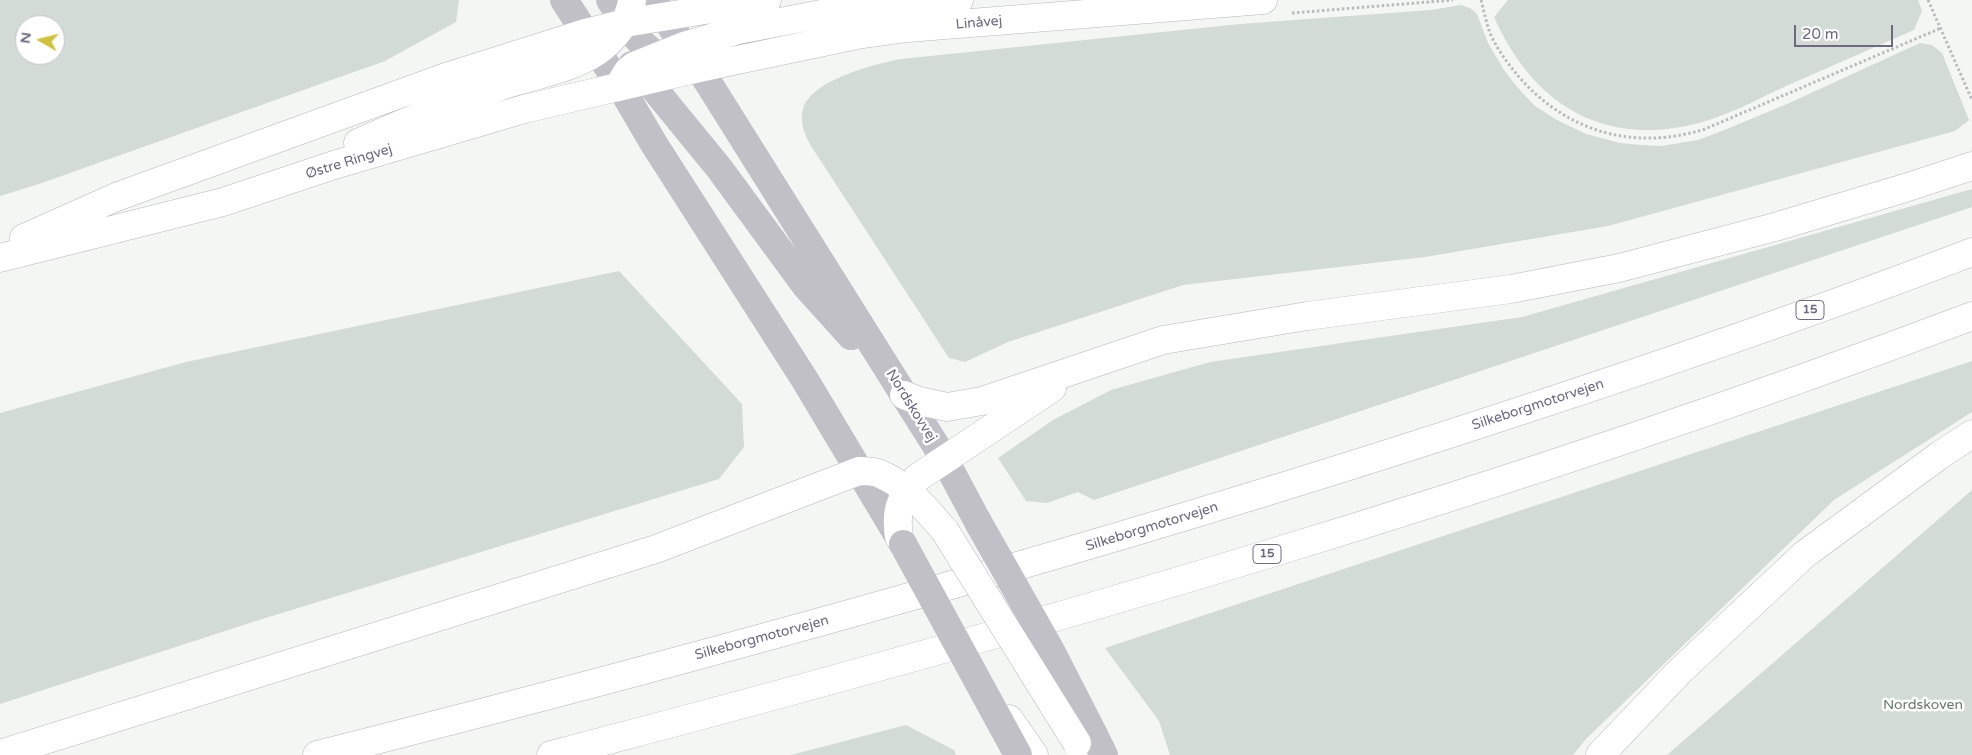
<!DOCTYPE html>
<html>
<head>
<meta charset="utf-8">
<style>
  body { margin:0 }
  #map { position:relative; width:1972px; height:755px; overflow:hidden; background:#f4f6f4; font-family:"Varela Round",sans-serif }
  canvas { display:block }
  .north { position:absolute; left:15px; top:15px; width:50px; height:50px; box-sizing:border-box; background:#fff; border:1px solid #c4c3cd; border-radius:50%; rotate:278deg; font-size:14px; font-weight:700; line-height:20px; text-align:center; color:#6c6981 }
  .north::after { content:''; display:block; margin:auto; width:18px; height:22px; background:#d0c23a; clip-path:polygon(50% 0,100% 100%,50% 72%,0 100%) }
  .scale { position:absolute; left:1794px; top:25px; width:99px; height:22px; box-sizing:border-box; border:2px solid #6c6981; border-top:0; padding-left:6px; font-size:15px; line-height:18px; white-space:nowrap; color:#6c6981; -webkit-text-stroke:4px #fff; paint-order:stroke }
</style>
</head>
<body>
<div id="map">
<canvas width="1972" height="755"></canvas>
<div class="north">N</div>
<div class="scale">20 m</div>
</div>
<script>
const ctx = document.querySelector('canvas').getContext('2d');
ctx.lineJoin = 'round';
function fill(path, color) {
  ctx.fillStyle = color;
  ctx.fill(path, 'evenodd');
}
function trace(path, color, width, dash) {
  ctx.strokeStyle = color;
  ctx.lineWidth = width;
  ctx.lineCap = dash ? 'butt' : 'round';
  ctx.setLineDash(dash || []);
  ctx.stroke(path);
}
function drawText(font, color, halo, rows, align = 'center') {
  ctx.font = font + ' "Varela Round",sans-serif';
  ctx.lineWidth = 5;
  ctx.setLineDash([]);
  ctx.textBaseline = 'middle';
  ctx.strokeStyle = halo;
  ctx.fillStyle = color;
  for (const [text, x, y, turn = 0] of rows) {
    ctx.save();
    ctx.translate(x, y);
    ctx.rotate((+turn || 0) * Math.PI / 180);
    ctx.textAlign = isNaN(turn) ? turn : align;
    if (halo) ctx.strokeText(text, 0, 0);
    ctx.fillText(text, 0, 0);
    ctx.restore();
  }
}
fill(new Path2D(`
  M0,0H459L456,22L385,61L39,184L0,196ZM25,25H55V55H25Z
  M1508,0H1918L1922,11L1914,30C1874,48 1833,65 1793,83C1765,95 1738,111 1709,120C1610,151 1535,109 1494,17Z
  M1461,5L1472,9L1477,14L1488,43L1504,70L1518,88L1535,106L1557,120L1586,134L1620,143L1641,145L1661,146L1698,140L1722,131L1787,104L1920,43L1932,45L1942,53L1969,120L1955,131L1608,226L1425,257L1183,285L1008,342L965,362L949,358L811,146C805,135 799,122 803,109C811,80 875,64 901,59L1240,24L1431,10Z
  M1972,189V207L1094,500L1078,492L1047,503L1026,501L998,458L1053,420L1111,390L1210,362L1522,317Z
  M619,271L742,404L744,447L719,479L259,620L0,704V413L186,362Z
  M1972,361V412L1834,500L1586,739L1573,755H1170L1159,721L1105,648Z
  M1972,490V755H1667Z
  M906,725L954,750L956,755H791Z`), '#d3dbd6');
const major = new Path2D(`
  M623,79L628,71L634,66L684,46L738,30L837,11L959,0
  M358,143C406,121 456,101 507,84C537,74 569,70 596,52C613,41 630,20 632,0
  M24,238L116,197L449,76L585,33L625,23L767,0
  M0,258L223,202L334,165L524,109L699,68L857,35L907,28L1263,0`);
const highway = new Path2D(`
  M904,395L919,401L947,407L982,401L1163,340L1307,316L1511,289L1619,268L1775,227L1905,188L1972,166
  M899,537C895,510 900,499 917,478L1052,388
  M1009,719L1034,755
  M0,754L656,549L859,471C865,471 872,471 878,473C906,484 926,509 945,531
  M317,755C725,652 1130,540 1529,408C1678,359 1826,308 1972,252
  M551,755C1031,630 1508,491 1972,316
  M1600,755L1679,672L1805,554L1940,455L1972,434`);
trace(major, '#b7b6bc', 29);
trace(highway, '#b6b5bb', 29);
trace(new Path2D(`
  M1481,0C1484,11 1486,22 1490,33C1497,49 1508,64 1519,77C1568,133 1635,151 1705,129L1941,28
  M1928,0L1972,100
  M1292,13L1453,0`), '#bbbabe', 3, [2.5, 2.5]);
trace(new Path2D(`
  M564,0L620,86L654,144L805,380L903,544
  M610,0C630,30 641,51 677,65
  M653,0L699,68L904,395L945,460L978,522
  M632,65L647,80L719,168L805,285L851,336
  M1094,735L1104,755`), '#c1c0c7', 28);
trace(major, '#fff', 28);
trace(highway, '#fff', 28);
const highwayBridge = new Path2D(`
  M945,531L1077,743`);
trace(highwayBridge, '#b6b5bb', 29, []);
trace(new Path2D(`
  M978,522L1051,651L1094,735
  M903,544L1018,755`), '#c1c0c7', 28);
trace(highwayBridge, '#fff', 28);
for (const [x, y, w] of [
  [1810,310,28],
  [1267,554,28]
]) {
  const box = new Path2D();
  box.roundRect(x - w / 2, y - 9.5, w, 19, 4);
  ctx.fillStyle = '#fff';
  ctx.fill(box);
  trace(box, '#6c6981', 1);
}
drawText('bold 12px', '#6c6981', null, [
  ["15",1810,310],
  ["15",1267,554]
]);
drawText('14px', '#6c6981', '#fff', [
  ["Linåvej",979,23,-5],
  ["Østre Ringvej",349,162,-17],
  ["Silkeborgmotorvejen",1538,405,-18],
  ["Nordskovvej",911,406,58],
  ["Silkeborgmotorvejen",1152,527,-17],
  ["Silkeborgmotorvejen",762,638,-15]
]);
drawText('14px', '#67796f', '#fff', [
  ["Nordskoven",1923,705]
]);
</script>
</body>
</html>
